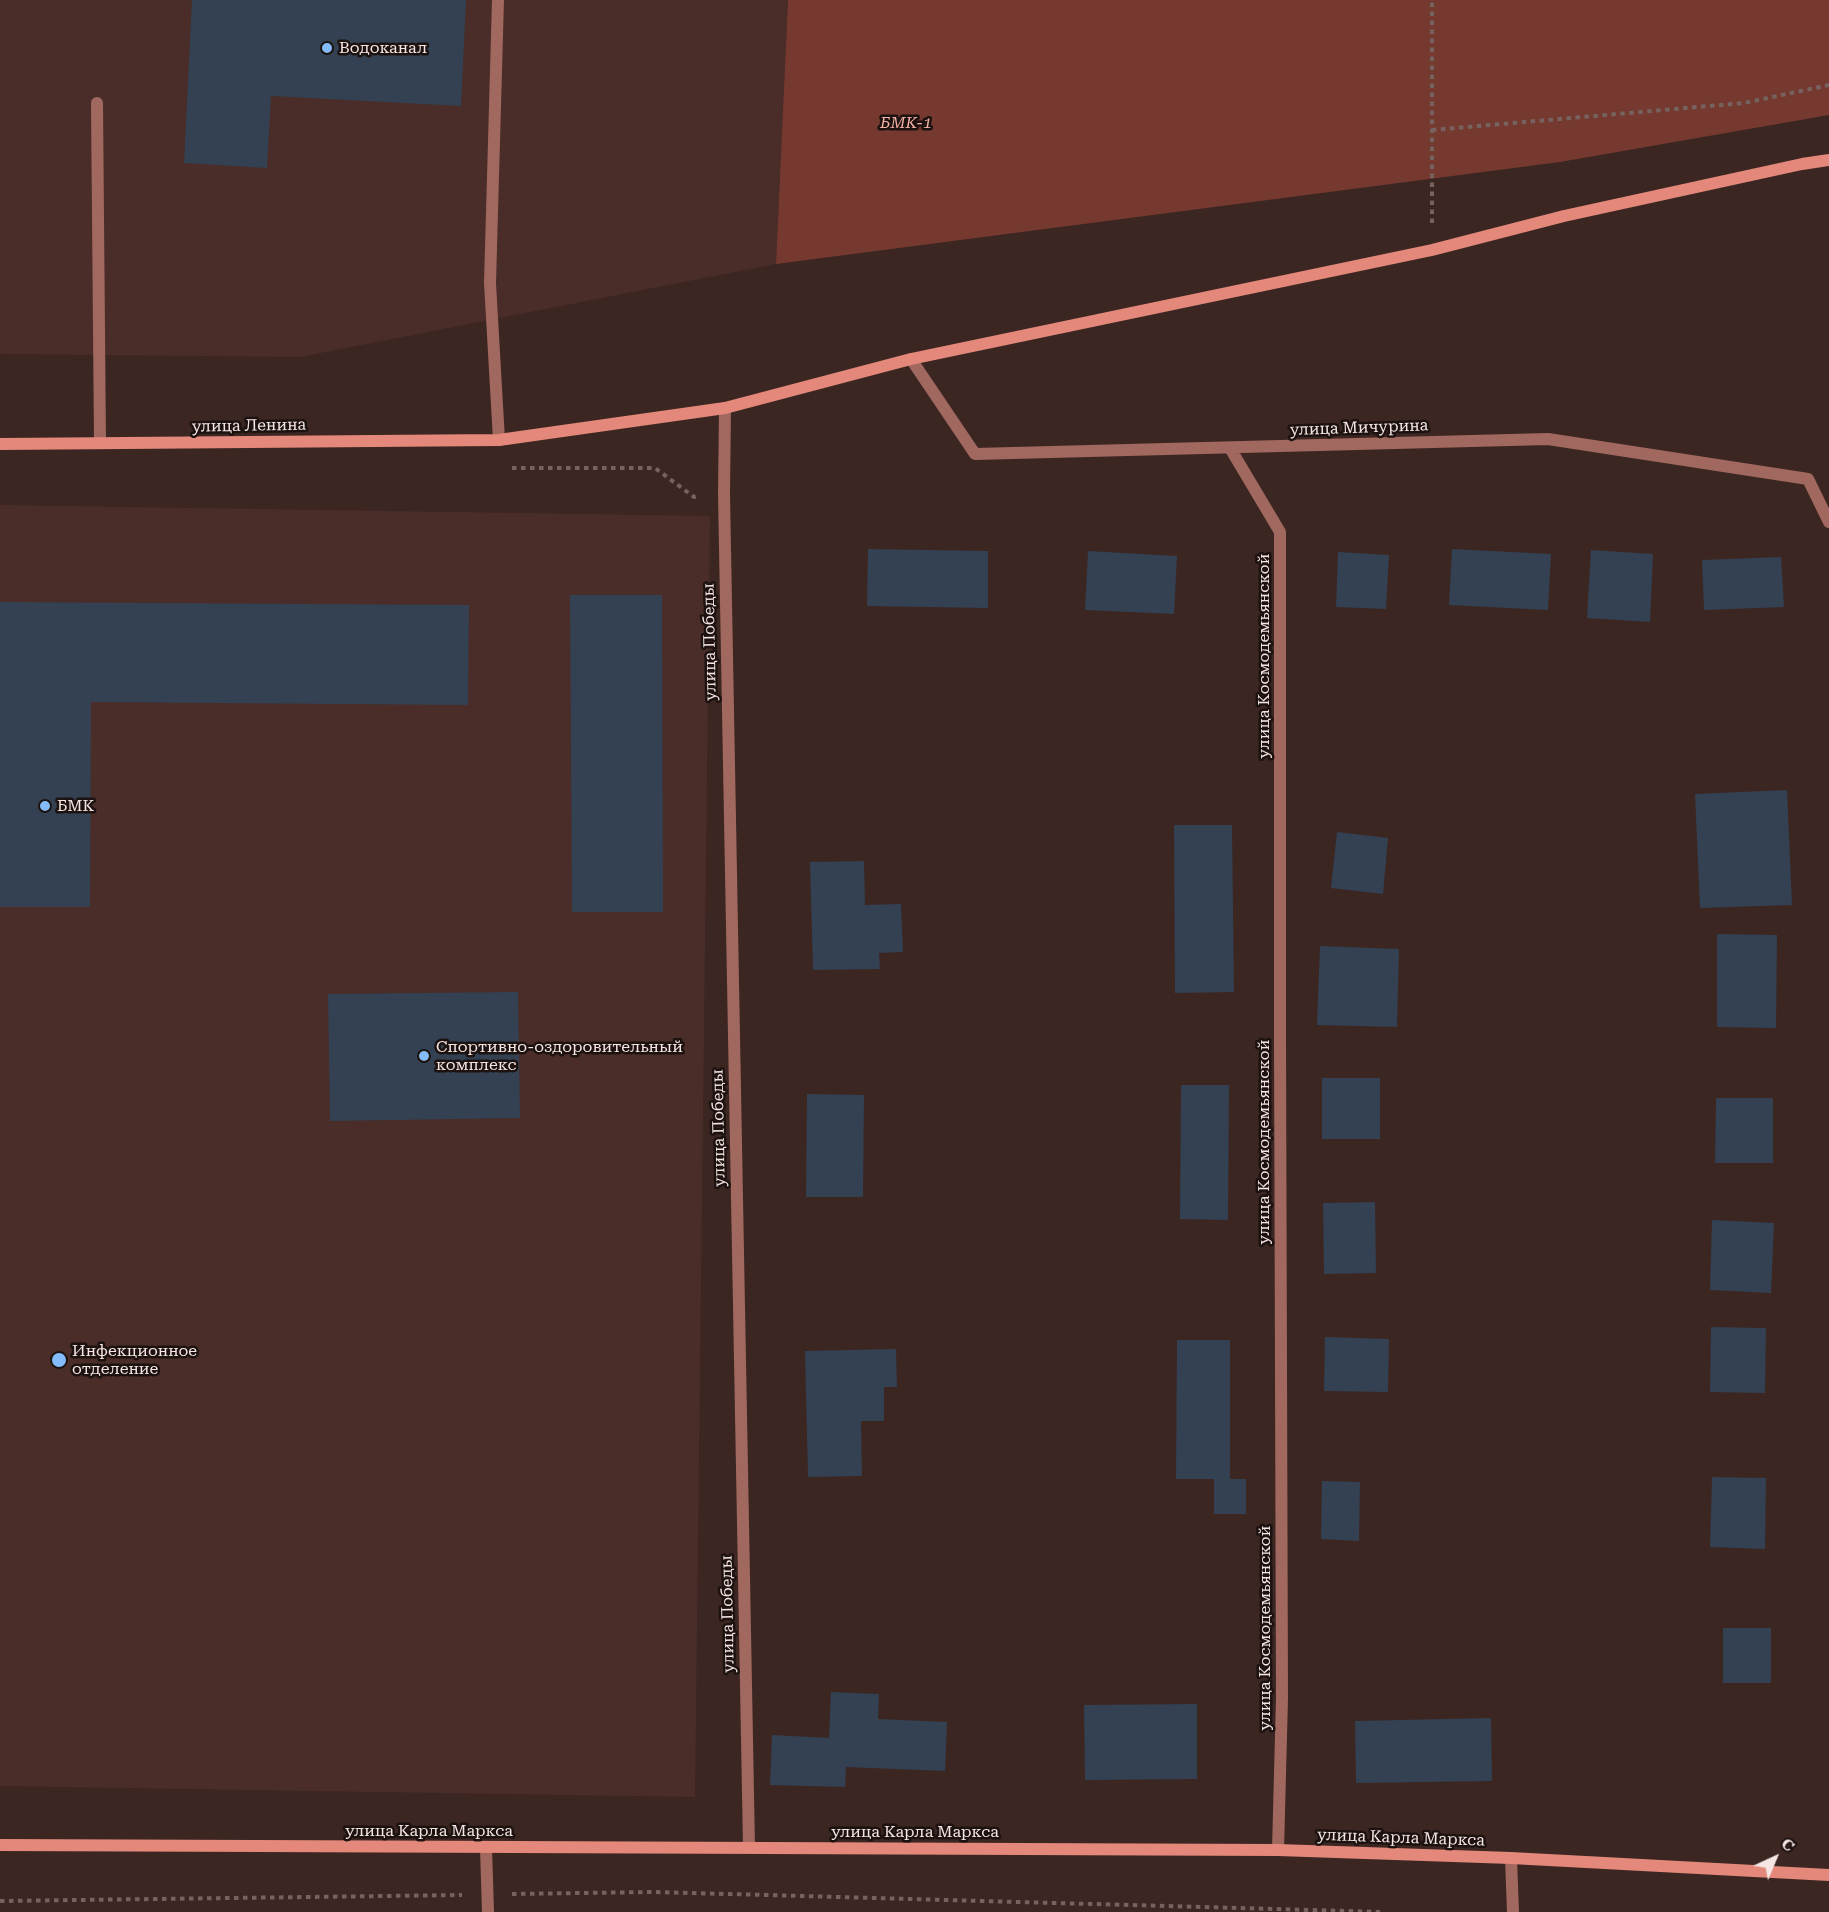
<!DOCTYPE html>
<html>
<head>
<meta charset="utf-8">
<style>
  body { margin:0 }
  #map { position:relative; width:1829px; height:1912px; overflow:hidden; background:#3c2622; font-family:"Roboto Serif",serif }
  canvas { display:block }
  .north { position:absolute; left:1745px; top:1828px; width:60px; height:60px; -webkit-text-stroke:4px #1c1210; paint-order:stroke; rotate:44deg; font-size:16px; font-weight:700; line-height:24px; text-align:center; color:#f5e5e3 }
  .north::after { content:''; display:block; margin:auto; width:21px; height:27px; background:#f5e5e3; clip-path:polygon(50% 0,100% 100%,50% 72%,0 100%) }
</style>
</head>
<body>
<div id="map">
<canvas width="1829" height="1912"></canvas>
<div class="north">С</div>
</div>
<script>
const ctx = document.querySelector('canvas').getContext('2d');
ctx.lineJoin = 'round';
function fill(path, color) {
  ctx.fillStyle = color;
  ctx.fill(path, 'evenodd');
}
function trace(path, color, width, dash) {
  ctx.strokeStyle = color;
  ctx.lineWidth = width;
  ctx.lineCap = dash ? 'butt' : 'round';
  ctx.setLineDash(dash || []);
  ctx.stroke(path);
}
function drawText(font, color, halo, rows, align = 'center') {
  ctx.font = font + ' "Roboto Serif",serif';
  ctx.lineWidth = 5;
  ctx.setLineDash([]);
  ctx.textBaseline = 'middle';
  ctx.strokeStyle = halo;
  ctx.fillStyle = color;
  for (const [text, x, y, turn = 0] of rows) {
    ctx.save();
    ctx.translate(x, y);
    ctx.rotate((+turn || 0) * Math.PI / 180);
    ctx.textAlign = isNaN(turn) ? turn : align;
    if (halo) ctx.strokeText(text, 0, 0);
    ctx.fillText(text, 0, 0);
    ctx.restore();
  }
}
fill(new Path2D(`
  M0,0H788L776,264L300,357L0,354Z
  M0,505L710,516L695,1797L0,1786Z`), '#4a2d28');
fill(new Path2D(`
  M788,0H1829V115L1560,162L776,264Z`), '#753930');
fill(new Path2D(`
  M192,0H466L461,106L271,96L267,168L184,163Z
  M868,549L988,551V608L867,606Z
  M1452,549L1551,554L1548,610L1449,605Z
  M1591,550L1653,554L1650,622L1587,618Z
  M1088,551L1177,556L1174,614L1085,610Z
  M1338,552L1389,555L1386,609L1336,607Z
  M1781,557L1784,607L1704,610L1702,560Z
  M570,595H662L663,912H572Z
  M0,602L469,605L468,705L91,702L90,907H0Z
  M1787,790L1792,905L1700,908L1695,794Z
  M1174,825H1232L1234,992L1175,993Z
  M1337,832L1388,838L1383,894L1331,888Z
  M864,861L865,905L901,904L903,952L879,953L880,969L813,970L810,862Z
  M1717,934L1777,935L1776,1028L1717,1027Z
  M1320,946L1399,949L1397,1027L1317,1025Z
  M518,992L520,1118L330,1121L328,994Z
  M1322,1078H1380V1139H1322Z
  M1181,1085H1229L1228,1220L1180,1219Z
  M807,1094L864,1095L863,1197H806Z
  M1716,1098H1773V1163H1715Z
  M1375,1202L1376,1273L1324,1274L1323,1203Z
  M1712,1220L1774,1223L1771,1293L1710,1290Z
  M1711,1327L1766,1328L1765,1393L1710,1392Z
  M1325,1337L1389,1339L1388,1392L1324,1391Z
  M1177,1340H1230V1479H1246V1514H1214V1479H1176Z
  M896,1349L897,1387H884V1421H861L862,1476L808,1477L805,1351Z
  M1712,1477L1766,1478L1765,1549L1710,1547Z
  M1322,1481L1360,1482L1359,1541L1321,1539Z
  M1723,1628H1771V1683H1723Z
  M831,1692L879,1694L878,1719L947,1722L945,1771L846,1767L845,1787L770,1785L772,1735L829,1738Z
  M1197,1704V1779L1085,1780L1084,1705Z
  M1491,1718L1492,1781L1356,1783L1355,1721Z`), '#334152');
trace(new Path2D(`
  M1432,130L1744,103L1829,85
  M1432,223V0
  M512,468H655L694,497L699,496
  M512,1894L655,1892L1384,1912
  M0,1901L462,1895`), '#76625e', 4, [4.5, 4.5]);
trace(new Path2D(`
  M498,0L490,283L499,440
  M97,103L100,443
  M1511,1858L1513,1912`), '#a1685f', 12);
trace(new Path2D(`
  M911,359L975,454L1548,439L1808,479L1829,522
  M725,408L724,494L749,1847
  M1230,448L1280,532V1039L1282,1698L1278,1850
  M486,1848L488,1912`), '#a1685f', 12);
trace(new Path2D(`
  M0,444L499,440L725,408L911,359L1432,250L1564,216L1802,164L1829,160
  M0,1845L1278,1850L1511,1858L1829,1875`), '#e3887a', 12);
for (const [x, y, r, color] of [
  [327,48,6,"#84bcfb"],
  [45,806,6,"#84bcfb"],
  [424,1056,6,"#84bcfb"],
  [59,1360,8,"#84bcfb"]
]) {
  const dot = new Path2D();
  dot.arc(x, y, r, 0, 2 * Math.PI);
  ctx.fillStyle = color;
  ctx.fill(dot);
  trace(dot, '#1c1210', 2);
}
drawText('16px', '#f5e5e3', '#1c1210', [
  ["Водоканал",339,48],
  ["БМК",57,806],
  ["Спортивно-оздоровительный",436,1047],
  ["комплекс",436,1065],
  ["Инфекционное",72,1351],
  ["отделение",72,1369]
], 'left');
drawText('italic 16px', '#f5b1a5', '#1c1210', [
  ["БМК-1",906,123]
]);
drawText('16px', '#f5e5e3', '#1c1210', [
  ["улица Ленина",249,426,-1],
  ["улица Мичурина",1359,428,-2],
  ["улица Победы",710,642,-91],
  ["улица Космодемьянской",1264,656,-90],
  ["улица Победы",719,1128,-91],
  ["улица Космодемьянской",1264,1142,-90],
  ["улица Победы",728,1614,-91],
  ["улица Космодемьянской",1265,1628,-90],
  ["улица Карла Маркса",429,1831],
  ["улица Карла Маркса",915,1832],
  ["улица Карла Маркса",1401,1838,2]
]);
</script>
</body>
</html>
